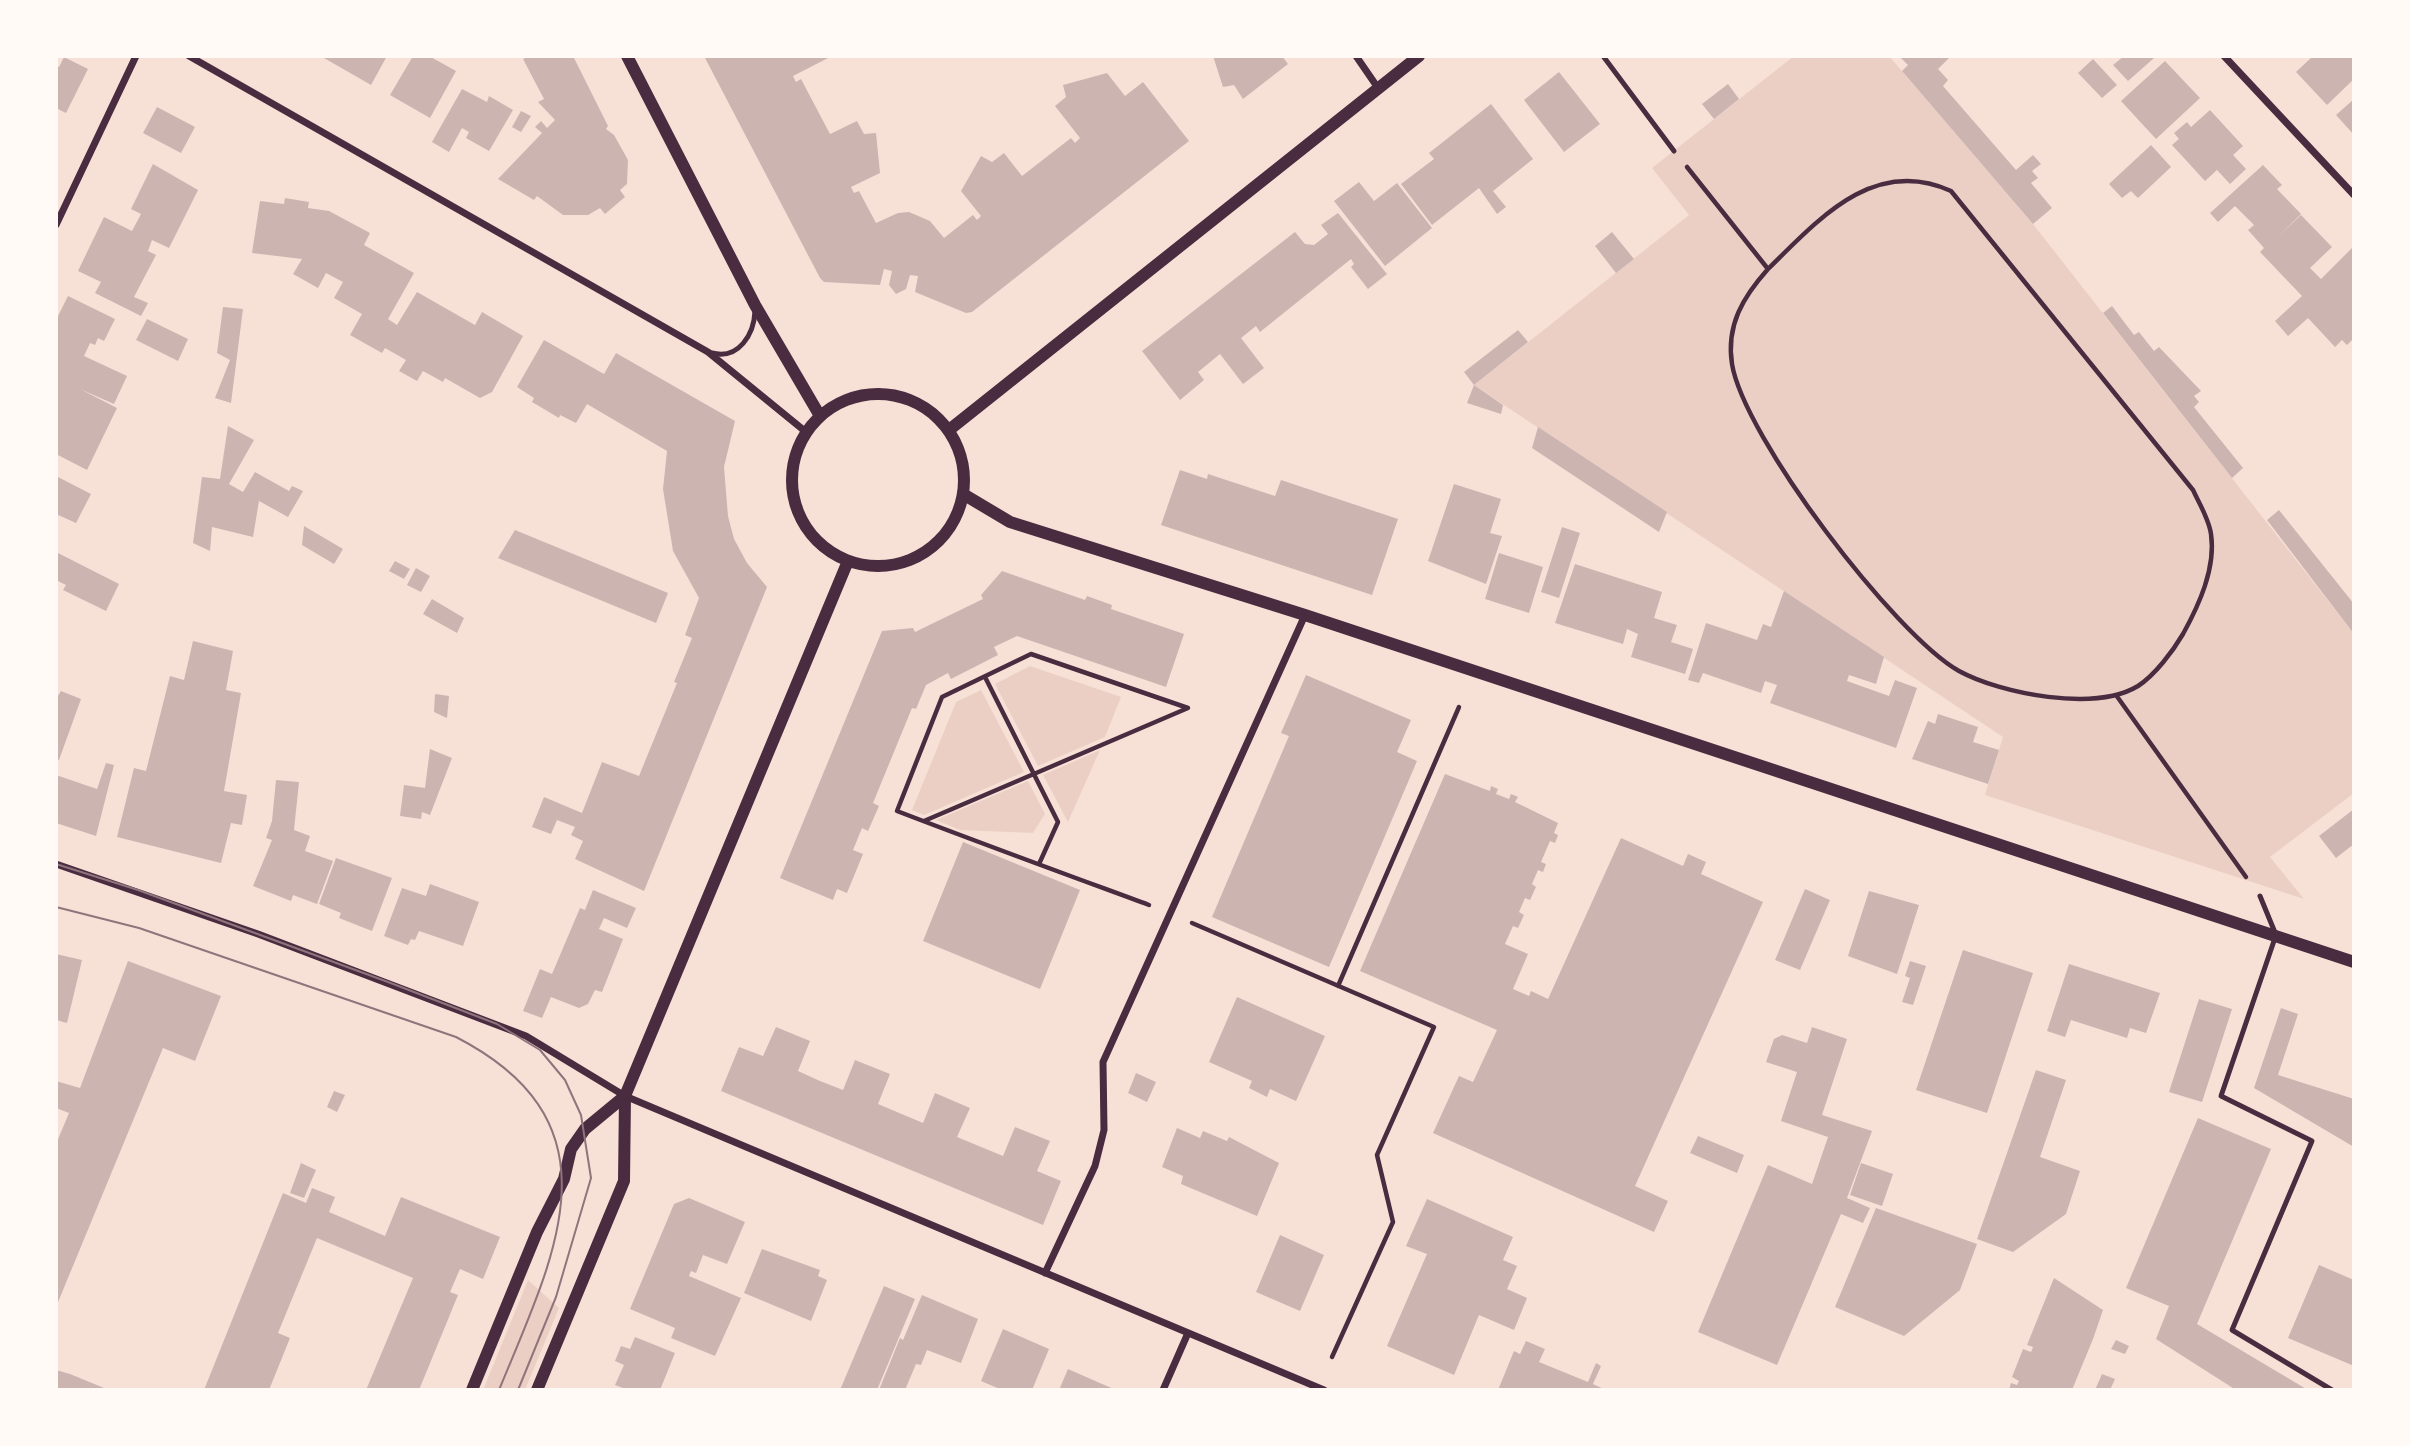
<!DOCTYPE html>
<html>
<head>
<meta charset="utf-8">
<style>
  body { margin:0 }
  #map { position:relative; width:2410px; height:1446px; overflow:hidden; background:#f7e1d7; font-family:Arial,sans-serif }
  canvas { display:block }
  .frame { position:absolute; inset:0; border:58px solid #fffaf5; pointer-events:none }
</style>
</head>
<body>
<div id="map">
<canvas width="2410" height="1446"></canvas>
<div class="frame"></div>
</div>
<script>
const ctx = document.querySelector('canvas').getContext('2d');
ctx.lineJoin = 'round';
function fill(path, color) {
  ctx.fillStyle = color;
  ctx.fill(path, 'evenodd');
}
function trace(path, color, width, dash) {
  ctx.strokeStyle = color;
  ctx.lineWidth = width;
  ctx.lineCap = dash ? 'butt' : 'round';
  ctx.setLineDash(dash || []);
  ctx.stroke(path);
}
fill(new Path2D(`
  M1794,56H1889L2033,224L2354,634V793L2270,857L2304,899L1985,795L2003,737L1474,385L1689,215L1652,168Z
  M1030,666L1121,697L1105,737L1038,766L995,684Z
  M981,690L1024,772L924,815L912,810L956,702Z
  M1100,750L1068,822L1043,775Z
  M1028,781L1045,814L1033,833L960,830L936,820Z
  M528,1280L559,1308L525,1390H483Z`), '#ebcfc5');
fill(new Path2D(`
  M325,56H387L371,85L324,58Z
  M413,56H429L456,71L430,118L390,95Z
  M529,56H573L608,126L606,129L614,135L628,160L627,184L620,190L625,197L605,214L600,208L588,215H563L537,196L534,200L498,179L542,133L535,127L541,121L547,128L555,120L538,102L544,99L523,59Z
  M704,56H832L793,76L796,82L801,79L830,134L857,121L864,134L876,133L880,173L851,187L854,193L859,191L876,223L898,213L909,212L930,221L944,238L973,215L977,220L981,216L961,191L981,156L992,162L1004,153L1022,176L1071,138L1075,143L1080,138L1055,106L1066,97L1063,85L1107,73L1125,96L1143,82L1189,141L972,312L966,313L915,292L918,276L910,275L906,289L896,294L889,285L892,271L884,269L880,285L824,282L820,278Z
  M1213,56H1282L1288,64L1243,99L1234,85L1223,87Z
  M1899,56H1951L1938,69L1948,80L1943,86L2016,170L2033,155L2041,164L2032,171L2038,178L2031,183L2052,208L2033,224L1902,71L1908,65Z
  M2124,56H2152L2154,58L2128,81L2113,65Z
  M2313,56H2354V79L2327,105L2296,72Z
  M64,57L88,69L66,113L56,108V66L59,67Z
  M2093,59L2117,85L2102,98L2078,73Z
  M2165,61L2200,98L2156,139L2121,101Z
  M1559,72L1600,124L1564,152L1524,100Z
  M1728,84L1739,99L1714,119L1702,104Z
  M462,89L487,102L489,96L513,110L489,151L466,138L469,132L462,128L449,152L432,142Z
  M2354,99V135L2336,115Z
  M1491,104L1533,159L1493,191L1506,207L1497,214L1479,188L1432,225L1401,184L1434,159L1429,153Z
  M157,107L195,127L181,153L143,133Z
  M2210,110L2243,146L2233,155L2246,169L2230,184L2217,170L2205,181L2172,145L2179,139L2174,133L2187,122L2191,127Z
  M521,111L531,116L521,132L512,127Z
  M2151,145L2171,167L2138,198L2131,191L2122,198L2109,184Z
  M153,164L198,190L169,248L152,240L148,251L156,255L134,297L148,303L141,316L95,293L101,282L78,271L104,217L132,231L141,214L131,209Z
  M2263,165L2282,185L2277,189L2301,214L2279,236L2301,215L2332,247L2310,268L2321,279L2354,246V338L2347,345L2342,340L2335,347L2308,318L2288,336L2275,321L2302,296L2260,252L2264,248L2248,230L2254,225L2235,206L2218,222L2210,213Z
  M1359,182L1374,201L1397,183L1432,228L1385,266L1334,201Z
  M285,198L309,202L308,208L329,211L370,233L364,245L414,273L388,319L397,325L417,292L475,325L482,312L523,336L492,392L480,398L445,378L443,382L423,371L417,381L399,371L406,360L385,348L382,353L350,335L362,314L334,298L343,282L326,273L318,288L293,274L302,259L252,253L260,201L284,204Z
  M1338,213L1387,274L1368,289L1351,267L1354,264L1351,259L1260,332L1256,326L1241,338L1264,368L1243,384L1220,354L1198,372L1204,380L1180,400L1142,351L1295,232L1305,244L1314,245L1328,234L1321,225Z
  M1612,232L1634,259L1616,273L1595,246Z
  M68,296L115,319L104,341L98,338L95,345L90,343L84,356L127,376L114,404L80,389L117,408L87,470L56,454V320Z
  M2112,306L2134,335L2139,332L2154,351L2159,347L2201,391L2194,396L2199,402L2194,407L2243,468L2232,478L2103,313Z
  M223,307L243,309L231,403L215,398L230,360L217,353Z
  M147,319L188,339L178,361L136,340Z
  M1518,330L1528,342L1474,385L1503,405L1501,414L1467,403L1474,385L1464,372Z
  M544,340L604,374L616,353L735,421L724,467L728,516L734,539L747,563L767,587L644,891L575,859L583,841L571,835L575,827L557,820L551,834L532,827L544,797L582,813L602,762L639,776L677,683L674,682L692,638L685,635L699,598L673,551L663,489L667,451L587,404L576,423L560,415L559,418L532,402L534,398L517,387Z
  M228,426L254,440L229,484L243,492L255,472L289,491L292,486L303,491L288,517L259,501L253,537L212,527L210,551L193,543L202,477L220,479Z
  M1538,427L1667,512L1659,532L1532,448Z
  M1180,470L1207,479L1208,474L1275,496L1281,480L1398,519L1372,595L1161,525Z
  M56,476L91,494L76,523L56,514Z
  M1454,484L1501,499L1490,533L1502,536L1486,584L1428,561Z
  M2279,510L2354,604V634L2267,520Z
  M304,526L343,549L334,564L302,545Z
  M1562,527L1580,533L1559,598L1541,592Z
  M515,530L668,593L656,623L498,558Z
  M56,552L119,584L106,611L63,590L66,585L56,580Z
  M1499,553L1543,567L1529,613L1485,599Z
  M395,561L410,569L404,579L389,571Z
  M1575,564L1662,592L1654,618L1677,625L1671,642L1693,649L1685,674L1631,657L1638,634L1627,629L1623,644L1555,623Z
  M416,568L430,576L421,592L407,585Z
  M1002,571L1085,600L1087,596L1112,605L1111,609L1184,634L1166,687L1017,636L994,647L998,655L951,679L948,673L926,685L916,709L912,708L873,803L879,806L868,831L862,828L853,850L863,854L847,893L837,889L833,900L780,878L882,631L913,628L915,632L983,599L981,595Z
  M1784,591L1884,657L1876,684L1849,675L1847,681L1889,696L1895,680L1917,688L1896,748L1770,703L1777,685L1765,681L1761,693L1703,673L1699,683L1688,680L1706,623L1757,640L1763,624L1771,627Z
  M432,599L464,618L457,633L423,614Z
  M193,641L233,651L226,690L241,693L224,791L247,795L242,825L231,823L221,863L117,837L134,768L146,771L170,676L184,680Z
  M1306,675L1411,720L1397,752L1417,761L1329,967L1212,917L1289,736L1281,733Z
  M61,691L81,699L59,760L56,759V699Z
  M435,694L449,696L447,718L434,712Z
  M1938,714L1978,727L1973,742L1999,750L1988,784L1912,759L1928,721L1935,724Z
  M430,749L452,758L430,815L422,812L421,819L400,816L404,785L425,788Z
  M106,763L114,765L96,836L56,823V775L97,789Z
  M1445,774L1490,791L1491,786L1498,789L1496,794L1509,799L1511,794L1518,797L1515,802L1558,823L1554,833L1558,835L1555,843L1550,841L1541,862L1546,864L1543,872L1538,870L1532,884L1536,887L1530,900L1525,898L1519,912L1524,915L1518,928L1513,926L1505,944L1528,954L1513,989L1529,996L1531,991L1548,999L1621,838L1683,866L1688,854L1706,862L1701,874L1763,902L1635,1186L1668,1201L1654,1232L1433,1133L1459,1076L1473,1082L1497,1030L1360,971Z
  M276,780L299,782L294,830L310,836L305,851L333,861L317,904L293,895L291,901L253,886L272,840L266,838L272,821Z
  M2354,809V844L2336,858L2319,836Z
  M963,842L1080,890L1040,989L923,941Z
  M336,858L392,878L372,931L339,918L341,913L319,904Z
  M430,884L479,902L463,946L419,931L415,940L411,939L408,945L384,936L402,888L426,896Z
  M1805,889L1830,900L1800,970L1775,960Z
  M593,890L636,908L627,928L604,918L599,929L623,939L602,992L595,990L588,1004L579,1008L551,997L542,1018L523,1011L540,969L552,974L580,908L585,910Z
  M1869,891L1919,905L1897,974L1848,956Z
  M1963,950L2033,973L1987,1113L1916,1090Z
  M56,954L82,960L67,1023L56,1020Z
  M128,961L221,996L195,1061L163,1048L56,1307V1144L69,1113L56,1108V1081L80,1088Z
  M1910,961L1926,966L1913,1005L1902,1002L1910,978L1905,976Z
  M2069,964L2160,993L2146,1033L2130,1028L2127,1038L2071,1020L2065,1037L2047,1031Z
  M1237,997L1325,1036L1296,1101L1270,1089L1267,1097L1249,1088L1252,1081L1209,1062Z
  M2199,999L2232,1009L2202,1102L2169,1092Z
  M2281,1008L2298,1014L2278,1075L2354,1099V1147L2254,1088Z
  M776,1027L810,1041L798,1071L820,1081L843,1090L855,1060L890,1074L878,1104L923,1123L935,1093L970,1108L957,1137L1003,1156L1015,1127L1050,1141L1037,1171L1061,1181L1043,1225L721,1091L739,1047L763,1056Z
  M1812,1027L1847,1039L1822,1115L1872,1131L1847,1198L1870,1208L1863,1223L1841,1214L1777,1365L1698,1332L1768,1165L1812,1184L1828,1137L1781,1121L1797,1072L1766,1062L1774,1039L1782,1035L1807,1043Z
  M2036,1070L2066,1080L2040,1157L2080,1171L2066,1214L2013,1252L1977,1239Z
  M1136,1073L1156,1082L1147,1102L1128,1093Z
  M334,1091L345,1095L337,1112L327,1107Z
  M2198,1118L2271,1149L2197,1324L2308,1390H2236L2156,1339L2169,1306L2126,1288Z
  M1177,1128L1200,1138L1203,1131L1227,1141L1229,1137L1279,1163L1257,1216L1181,1184L1183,1176L1162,1167Z
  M1698,1136L1744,1155L1737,1173L1690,1153Z
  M301,1163L316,1170L304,1198L290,1193Z
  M1861,1163L1893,1174L1882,1206L1850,1195Z
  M312,1188L335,1197L329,1212L385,1236L401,1197L500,1237L483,1279L460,1269L450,1292L458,1295L419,1390H366L413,1278L317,1238L278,1333L290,1338L269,1390H204L283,1193L306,1203Z
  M689,1198L745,1222L727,1264L703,1255L696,1273L691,1271L689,1276L741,1298L715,1356L671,1338L675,1328L630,1309L674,1204Z
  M1427,1199L1513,1237L1503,1260L1517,1266L1507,1289L1527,1298L1514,1330L1479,1315L1454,1375L1387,1346L1427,1254L1406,1246Z
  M1876,1208L1977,1244L1960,1290L1904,1336L1835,1307Z
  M1280,1235L1324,1255L1300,1311L1256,1292Z
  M762,1249L820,1270L818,1276L827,1280L811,1321L744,1293Z
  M2319,1265L2354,1280V1366L2288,1338Z
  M2054,1278L2103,1310L2093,1339L2072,1390H2009L2011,1383L2017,1385L2019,1381L2012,1377L2023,1349L2031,1352L2033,1347L2027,1345Z
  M884,1286L915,1299L877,1390H840Z
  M922,1295L978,1319L961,1363L927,1350L921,1365L916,1364L905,1390H879L900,1338L903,1340Z
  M1003,1329L1049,1349L1032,1390H1002L981,1381Z
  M635,1337L675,1353L660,1390H628L615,1385L624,1365L615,1361L621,1346L630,1349Z
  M2116,1340L2129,1346L2125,1354L2111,1349Z
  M1526,1341L1545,1349L1539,1362L1588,1382L1596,1363L1601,1366L1593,1384L1606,1390H1498L1514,1351L1520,1354Z
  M1068,1369L1093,1380L1116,1390H1059Z
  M56,1370L70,1374L109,1390H56Z
  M2102,1374L2115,1379L2110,1390H2095Z`), '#ccb4b1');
trace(new Path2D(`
  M1687,167L1768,269C1743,297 1726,325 1732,364C1744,437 1894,634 1959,671C2001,694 2095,712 2138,686C2155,675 2173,651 2183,634C2199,605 2216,568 2211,534C2209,519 2199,503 2193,490L1951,191C1874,156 1819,219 1768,269
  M985,677L1058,822L1039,864
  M2116,695L2246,877
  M924,821L1188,708L1031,654L942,697L897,811C980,843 1065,874 1149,905
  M1192,923L1434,1027L1377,1155L1393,1222L1332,1357
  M1338,986L1459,707`), '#4a2c40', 4.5);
trace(new Path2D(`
  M1603,56L1674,151
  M712,353C739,360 754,334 755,311
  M2260,896L2276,935L2221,1096L2312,1141L2232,1330L2332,1390`), '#4a2c40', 5);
trace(new Path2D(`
  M189,56L708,352L806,432
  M1356,56L1378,88
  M2224,56L2354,195
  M56,225L136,56
  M56,864L258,934L526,1036L625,1096L1324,1390
  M1045,1273L1095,1166L1104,1130L1103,1062L1305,615
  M1163,1390L1188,1333`), '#4a2c40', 7);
trace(new Path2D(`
  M627,56L755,305L820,416
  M792 480a86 86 0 1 1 172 0a86 86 0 1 1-172 0Z
  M949,430L1419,56
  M963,494L1010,522L1305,615L2354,962
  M472,1390L537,1232L564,1179L571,1149L585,1129L625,1096
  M537,1390L624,1181L625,1096L848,561`), '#4a2c40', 12);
trace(new Path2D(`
  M56,864L138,890L388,982L497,1024L540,1050L565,1080L581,1115L591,1178L556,1297L518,1390
  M56,907L139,928L456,1037C625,1124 554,1256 499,1390`), '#8f747c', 2);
</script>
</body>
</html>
